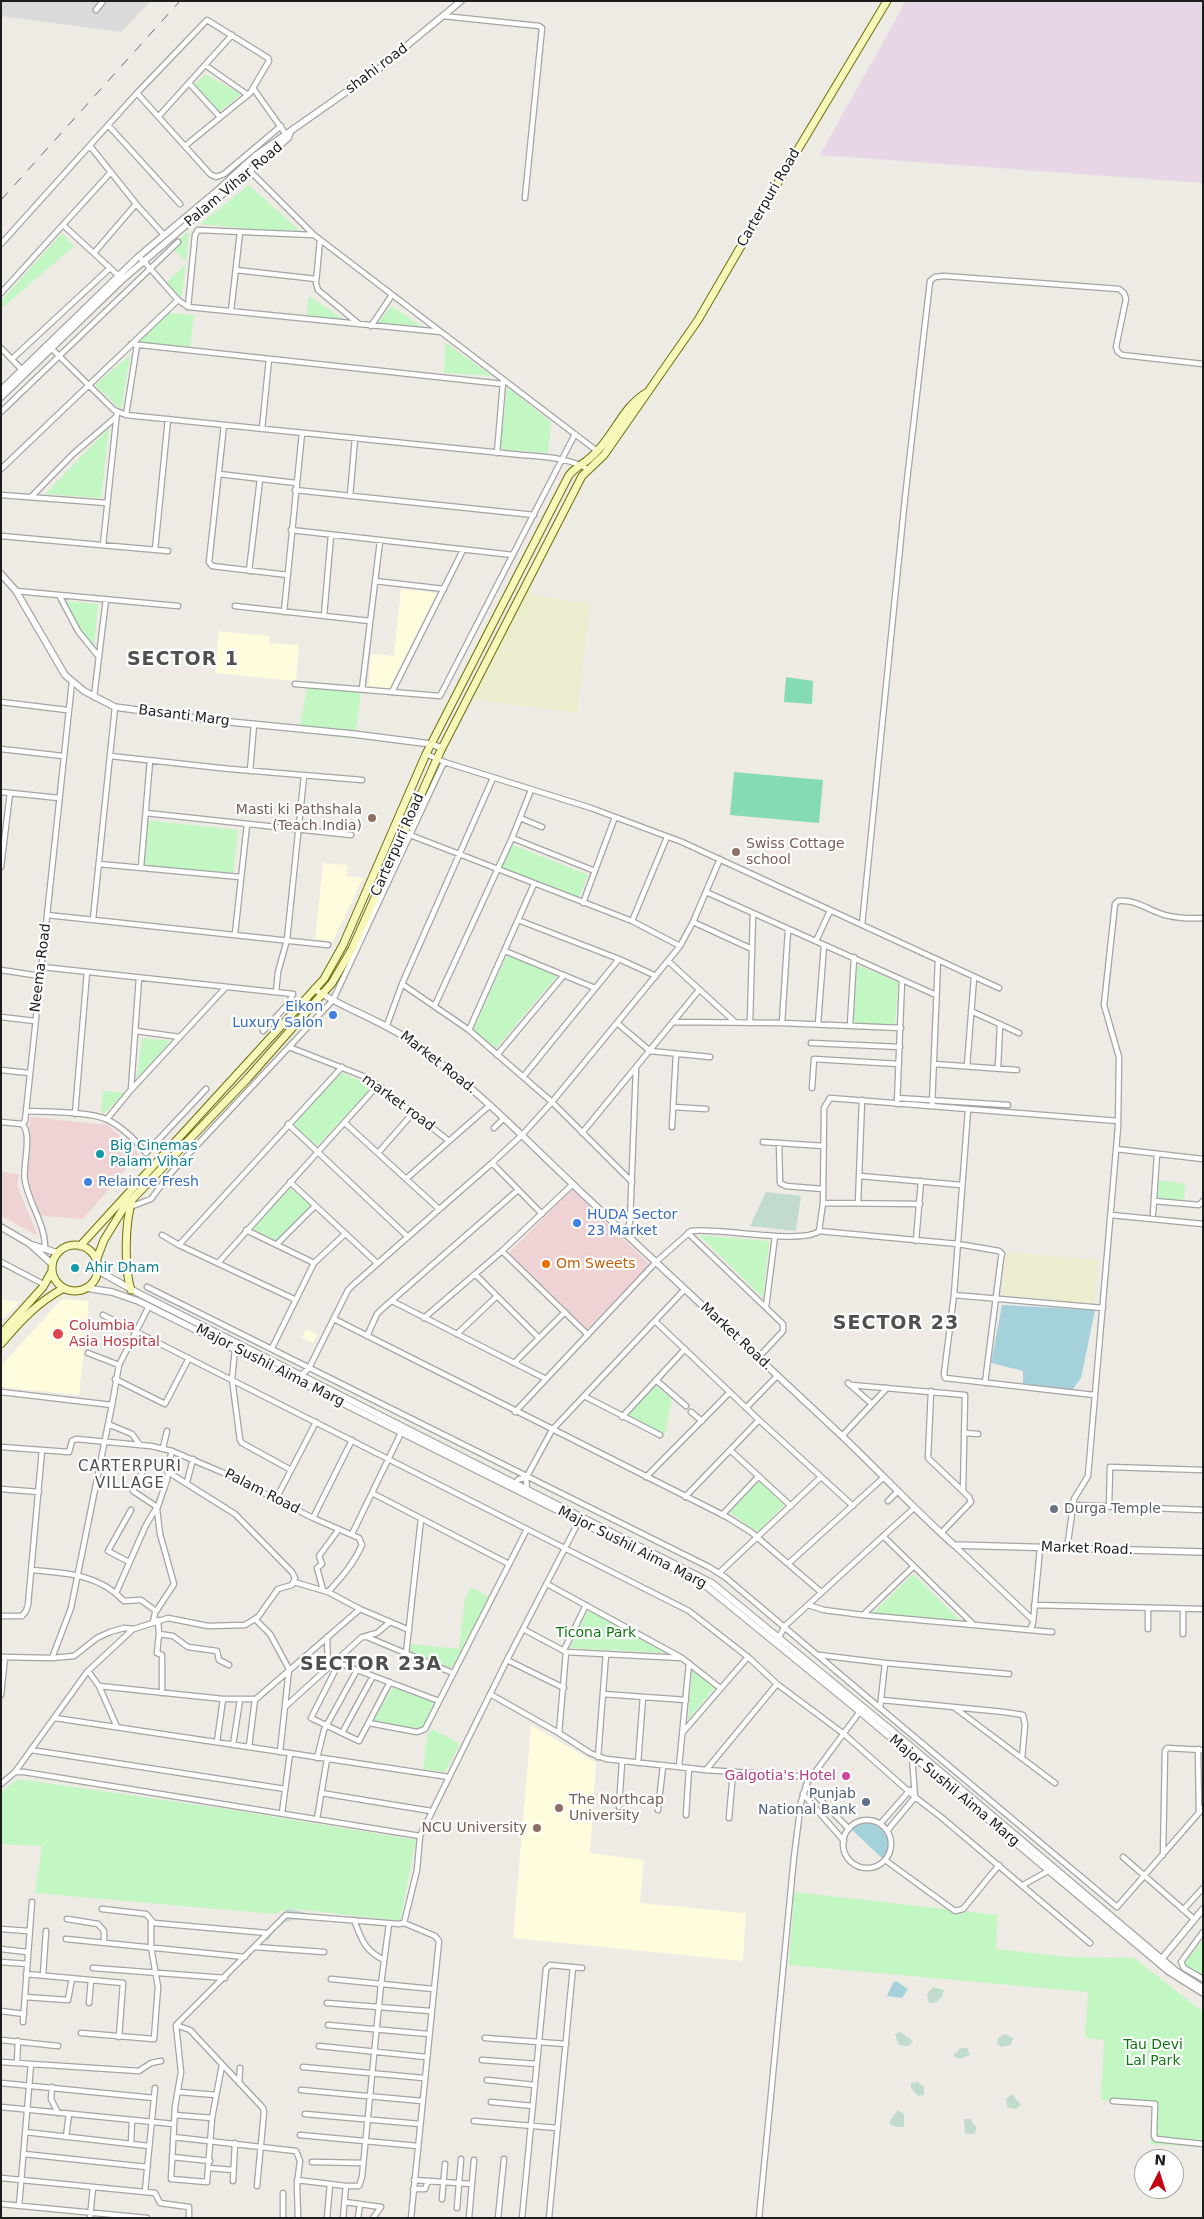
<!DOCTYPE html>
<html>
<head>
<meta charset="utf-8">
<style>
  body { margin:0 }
  #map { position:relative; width:1204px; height:2219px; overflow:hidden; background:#eeeae4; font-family:"DejaVu Sans",sans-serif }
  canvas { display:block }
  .frame { position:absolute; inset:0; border:2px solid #1d1d1d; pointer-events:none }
  .north { position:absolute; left:1134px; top:2149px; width:50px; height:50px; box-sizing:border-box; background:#fff; border:1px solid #a5a5a5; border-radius:50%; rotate:5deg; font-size:14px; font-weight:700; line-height:20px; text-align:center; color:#1d1d1d }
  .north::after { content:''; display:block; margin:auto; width:18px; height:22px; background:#c30712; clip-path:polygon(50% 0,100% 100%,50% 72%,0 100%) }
</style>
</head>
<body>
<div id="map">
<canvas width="1204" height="2219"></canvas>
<div class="frame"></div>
<div class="north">N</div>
</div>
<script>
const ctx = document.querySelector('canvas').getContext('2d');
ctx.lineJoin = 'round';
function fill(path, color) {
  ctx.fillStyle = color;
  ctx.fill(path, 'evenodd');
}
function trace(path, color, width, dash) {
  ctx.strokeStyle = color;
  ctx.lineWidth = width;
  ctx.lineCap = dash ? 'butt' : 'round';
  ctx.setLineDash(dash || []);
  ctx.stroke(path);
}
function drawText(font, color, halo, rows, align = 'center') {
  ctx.font = font + ' "DejaVu Sans",sans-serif';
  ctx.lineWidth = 4.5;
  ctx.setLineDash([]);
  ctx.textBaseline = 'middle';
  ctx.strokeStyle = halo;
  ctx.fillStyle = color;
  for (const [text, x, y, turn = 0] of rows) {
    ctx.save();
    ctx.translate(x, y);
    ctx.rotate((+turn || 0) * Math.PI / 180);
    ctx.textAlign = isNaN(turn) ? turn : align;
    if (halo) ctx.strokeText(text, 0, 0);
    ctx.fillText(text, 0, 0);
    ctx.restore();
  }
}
fill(new Path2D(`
  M1,1H151L121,32L1,16Z`), '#dbdada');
fill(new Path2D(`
  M30,1117L108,1125L139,1154L83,1219L36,1215L24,1181Z
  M1,1172L19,1174L17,1185L38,1236L1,1216Z
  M572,1189L650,1265L587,1329L509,1253Z`), '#efd3d4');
fill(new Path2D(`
  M906,1H1203V183L820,155Z`), '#e7d6e5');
fill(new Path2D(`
  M401,589L437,593L388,691L368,689L371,654L394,656Z
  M219,631L269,636V643L299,645L296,681L215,673Z
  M323,863L347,865V876L363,878L333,941L315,939Z
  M62,1299L89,1301L79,1395L1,1387V1366Z
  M1,1300L20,1302L1,1320Z
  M306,1329L317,1334L313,1343L302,1338Z
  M531,1725L596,1763L590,1853L644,1860L640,1903L746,1913L743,1961L513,1938Z`), '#fefcdd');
fill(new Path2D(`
  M524,580L533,595L590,604L577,713L464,698Z
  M1006,1252L1098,1260L1094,1304L1002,1295Z`), '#ececcf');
fill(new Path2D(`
  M766,1192L801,1196L796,1231L750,1226Z
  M287,1908L310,1914L313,1919C291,1918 280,1920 268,1941L264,1938Z
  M933,1987L944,1990L942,1997L935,2003H929L927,1994Z
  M900,2032L913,2041L909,2046L899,2045L895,2034Z
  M1005,2034L1013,2038L1011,2045L1001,2047L997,2043L998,2038Z
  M961,2048H967L970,2055L959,2059L953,2056Z
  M917,2082L924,2087V2095L918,2096L911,2088V2083Z
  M1012,2094L1021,2105L1016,2109L1007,2107L1006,2099Z
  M898,2110L904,2114V2127H896L889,2124L892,2117Z
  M964,2119H970L977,2128L974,2134H965Z`), '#c1dcce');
fill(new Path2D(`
  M205,74L241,94L220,112L195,85Z
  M249,185L303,234L200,224Z
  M189,231L186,261L170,247Z
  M62,233L74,246L1,309V301Z
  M186,264L181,299L166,283Z
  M309,296L344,320L306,317Z
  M391,306L426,329L377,325Z
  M169,313L194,315L190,348L138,342Z
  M446,343L492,376L444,373Z
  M130,355L121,410L95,385Z
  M507,387L551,422L548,453L500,449Z
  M109,428L101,498L45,494Z
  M66,601L98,604L94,646L80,631Z
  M307,686L361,691L355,739L299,732Z
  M146,820L238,830L233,876L141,866Z
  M511,844L588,875L579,898L501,867Z
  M507,955L557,976L495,1049L473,1031Z
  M857,965L898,982L895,1026L852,1023Z
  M142,1038L171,1041L137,1079Z
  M342,1072L372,1087L317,1146L293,1124Z
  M103,1091L126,1093L101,1116Z
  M1159,1180L1185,1184L1184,1201L1158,1198Z
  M290,1187L311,1206L277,1241L251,1228Z
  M699,1235L769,1241L763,1298Z
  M656,1385L672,1399L665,1435L627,1416Z
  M759,1480L785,1504L757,1532L729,1512Z
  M913,1574L961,1621L873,1613Z
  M471,1587L489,1597L452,1668L409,1653L410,1644L459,1649L465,1599Z
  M588,1610L668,1653L570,1648Z
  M692,1668L715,1687L688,1720Z
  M393,1687L435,1703L421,1730L373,1721Z
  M432,1729L460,1744L445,1772L423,1769L427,1736Z
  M18,1779L226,1809L416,1840L400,1921L287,1908L275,1914L35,1893L42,1846L1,1844V1792Z
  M794,1892L998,1915L996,1949L1067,1957L1134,1958L1203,2012V2147L1150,2144L1154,2104L1101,2100L1104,2040L1085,2038L1088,1992L789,1965Z
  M1203,1940V1980L1179,1969Z`), '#c2f7c3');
fill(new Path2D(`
  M786,677L813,681L812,704L784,702Z
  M734,772L823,780L819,823L730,815Z`), '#84dbb4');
fill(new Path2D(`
  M1002,1305L1095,1310L1081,1378L1071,1392L1023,1387V1371L991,1363Z
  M871,1822C887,1831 893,1843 884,1860L851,1829L859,1823Z
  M896,1981L908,1989L902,1998L887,1996L893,1983Z`), '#a5d1da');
const minor = new Path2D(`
  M96,10L103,1
  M443,16L539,26L542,28L525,198
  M205,65L248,95
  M189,83L220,117
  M253,88L287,136
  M137,93L210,174L216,177L224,174L281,126
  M159,116L232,35
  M108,125L180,204
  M90,146L137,205L164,235
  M244,165L314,235L597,451
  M63,225L121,278
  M320,240L316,283L318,290L359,324
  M1,244L137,93L207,20L268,58L269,61L250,93L185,146
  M94,253L136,204
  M139,256L178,300L188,307L441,332
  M236,270L316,279
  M1,293L111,172
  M188,307L195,235L198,230L313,235
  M231,311L240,232
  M371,326L392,295
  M131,344L503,384
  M1,348L23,371
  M52,349L114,410L126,415L512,454C537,457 568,456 589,470
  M12,359L110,268
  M1,412L178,242
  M126,415L137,345
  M224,425L209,562L212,566L288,575
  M262,429L269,359
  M497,453L503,382
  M1,469L178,300
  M219,474L296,483
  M295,490L534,515
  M1,495L107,503
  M350,496L355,438
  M31,497L73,454L116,417
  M291,530L513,555
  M1,536L168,551
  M103,545L117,412
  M155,550L168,419
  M249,571L260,479
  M375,581L444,589
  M16,591L178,606
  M59,595L78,631L99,657
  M235,606L370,621
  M284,612L302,433
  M324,616L331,535
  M295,684L440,696L575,434
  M362,689L380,541
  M392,692L463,550
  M94,697L106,599
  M1,702L67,710
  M1,749L63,756
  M426,754L444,762L591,808L682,842L999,988
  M110,756L230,769L362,780
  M250,771L254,724
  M1,792L59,798
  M146,813L351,835
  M520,818L542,827
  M410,835L632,921L680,946
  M512,838L595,871
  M99,864L240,877
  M1,867L10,793
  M141,867L150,761
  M706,892L936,995
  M583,903L615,817
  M47,915L328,945
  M93,919L115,707
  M518,920L619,959L656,976
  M632,921L667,837
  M693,922L752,949
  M862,925L905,498L930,281L935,277L944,276L1119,289L1124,293L1126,299L1116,347L1118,352L1122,355L1203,364
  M235,934L247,824
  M816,941L830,911
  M505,951L595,988
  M668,961L735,1022
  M42,967L293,994L288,1004L263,1031
  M1,970L40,976
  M402,984L469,1030L552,1102L632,1182
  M276,992L278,972L287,940L304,776
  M435,1005L512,838L531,790
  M971,1011L1019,1033
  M1,1017L35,1021
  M673,1022L782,1023L901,1028
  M617,1023L650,1051L710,1057
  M750,1023L753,913
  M782,1023L788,930
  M818,1024L824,945
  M387,1025L402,984L493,778
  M850,1026L854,957
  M469,1030L534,884
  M136,1031L180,1037
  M811,1043L900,1047
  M289,1047L363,1076L378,1085L449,1141
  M497,1055L564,975
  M934,1064L1017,1070
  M967,1066L974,977
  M998,1068L1000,1024
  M1,1070L29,1073
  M523,1077L619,959
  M812,1088L814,1059L899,1064
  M131,1089L139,978
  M897,1098L1008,1105
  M897,1104L902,980
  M932,1106L938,960
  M673,1107L706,1109
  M968,1110L954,1295L944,1374L945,1378L1094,1395
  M26,1111C46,1112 90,1111 108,1120C122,1127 136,1141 146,1153L206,1089
  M75,1114L87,972
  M107,1119L130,1091L226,987
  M1,1122L22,1124
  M345,1123L439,1209
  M22,1124L25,1121L72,682
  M22,1124C33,1133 22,1167 25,1181C29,1204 46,1225 45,1249
  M288,1124L408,1237
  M672,1127L676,1054
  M494,1128L504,1118
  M582,1133L699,990
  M763,1142L824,1146
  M779,1143L780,1183L786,1186L823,1189
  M1116,1149L1203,1159
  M378,1153L413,1113
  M492,1163L542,1214
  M860,1176L961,1185
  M406,1179L490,1105
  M290,1182L377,1263
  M1154,1201L1199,1205L1203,1201
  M823,1203L920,1204
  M858,1203L862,1100
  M130,1207L151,1199L169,1175L333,1000L444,762
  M1153,1214L1157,1154
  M1111,1215L1203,1224
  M246,1230L314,1263
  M819,1231L958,1244L999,1251L1002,1254L1001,1258L985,1383
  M625,1233L630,1222L636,1068
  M688,1233L783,1324V1331L758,1358
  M162,1235L179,1245L294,1299
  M916,1241L921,1181
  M277,1244L315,1206
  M179,1245L342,1067
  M502,1251L588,1335
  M1,1262L45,1285
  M218,1263L378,1085
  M475,1274L539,1338
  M147,1287L709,1567L725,1577L880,1708
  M954,1295L1103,1308
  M392,1301L546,1379
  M766,1307L775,1236
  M103,1315L689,1611L748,1657L777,1684L844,1734L915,1797L941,1817L1090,1943
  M424,1318L502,1251L573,1184
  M334,1319L727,1517L751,1532L821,1592
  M655,1321L759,1420L853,1506
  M457,1334L497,1296
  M367,1336L377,1314L382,1309L518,1190
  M272,1348L314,1263L345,1234
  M235,1349L232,1379L240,1440L242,1443L291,1470
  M88,1353L119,1365
  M514,1363L565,1312
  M299,1377L309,1368L348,1290L353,1285L492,1163L523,1134L552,1102L680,946L693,922L720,859
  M115,1379L165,1404L189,1358
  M656,1380L686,1406
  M848,1383L872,1404
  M851,1385L965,1395L963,1490
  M931,1391L928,1458L969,1497L971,1502L941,1533
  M1,1392L112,1405
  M584,1396L660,1435
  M746,1408L777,1376
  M515,1412L656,1262L691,1231C717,1227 802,1245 819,1231L823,1203L824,1108L830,1098L1118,1121
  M691,1412L702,1421
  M622,1417L685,1349
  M108,1424L132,1434L140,1445
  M965,1433L978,1434
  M842,1436L887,1388
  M1,1447L69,1452L72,1441L76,1439L151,1446L172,1451L167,1469L168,1473L167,1480L157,1509L160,1534L174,1584L155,1613L153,1622
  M163,1448L167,1431
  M730,1450L791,1506
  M172,1451L226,1474L313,1518L359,1538L362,1545C354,1563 342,1577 328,1592
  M646,1477L730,1392
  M187,1482L193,1459
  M515,1483L519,1479L526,1478
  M1,1489L39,1492
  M527,1489L526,1478L552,1430L685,1289
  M372,1493L509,1564
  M685,1497L759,1420
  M276,1499L316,1422
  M888,1501L897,1492
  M1073,1505L1203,1510
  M1109,1507L1110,1467L1203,1470
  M722,1515L759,1476
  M313,1518L352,1440
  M352,1534L401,1433
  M883,1536L973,1624
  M954,1545L1033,1620
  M1067,1549L1074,1499L1088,1476L1118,1127L1119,1057L1104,1005L1115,904L1118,901C1133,899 1146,908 1159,913C1171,918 1191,919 1203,918
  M129,1562L108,1551L131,1510
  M789,1563L883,1478
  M31,1570C66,1573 99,1574 124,1601L141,1600L156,1611
  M719,1573L821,1477
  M294,1582L328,1592L360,1609L409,1630
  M547,1584L682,1658L720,1688
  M323,1590L317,1568L322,1564L319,1556L339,1529
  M116,1593L146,1525L157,1507L133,1491L146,1465
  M808,1605L824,1610L863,1615L1052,1632
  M1034,1605L1203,1609
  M863,1615L913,1567
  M1,1616H22L26,1611L28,1605L42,1450
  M255,1619L270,1634L289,1669L280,1752
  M158,1620L159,1634L173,1636L188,1647L217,1651L219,1660L229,1665
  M523,1629L566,1652L681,1658
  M1148,1629V1608
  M1030,1630L1033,1623L1040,1548
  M159,1634L157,1653L162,1655V1693
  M1183,1634V1609
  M366,1636L377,1633L390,1622
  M327,1637L328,1667
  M777,1640L786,1625L914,1508
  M564,1650L586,1605
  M406,1654L421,1519
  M819,1655L885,1663L1009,1674
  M1,1657L52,1658L74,1656L97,1638L110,1632L124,1628L134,1629L168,1618L208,1626L245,1625L258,1617L278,1589L292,1585L295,1578L292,1572L235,1514L168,1472
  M52,1658L71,1608L112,1405L119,1365L149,1306
  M507,1660L564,1688
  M336,1662L439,1701
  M339,1663L311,1718L359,1741L390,1682
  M885,1663L880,1708L1117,1907L1203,1808
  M88,1671L99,1686L117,1727
  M99,1686L223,1699H256L360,1609
  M490,1694L559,1733L590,1753L606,1759L706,1770L811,1777
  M603,1694L686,1700
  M1,1695L5,1657
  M882,1700L1004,1712L1023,1715L1025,1725L1022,1758
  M286,1706L362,1637H367L453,1673
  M955,1708L1055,1783
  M55,1718L449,1777
  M369,1723L417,1732L425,1729L527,1529
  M683,1732L748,1657
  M342,1733L373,1676
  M559,1733L566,1652
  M217,1742L223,1699
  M233,1745L240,1700
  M249,1747L255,1699
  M1198,1749L1199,1813
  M31,1750L285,1789
  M598,1757L606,1654
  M317,1758L324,1730L357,1670
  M638,1763L643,1697
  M679,1767L689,1663
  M706,1770L777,1684
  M15,1772H24L420,1836
  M1,1784L15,1772L87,1672L132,1630
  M806,1785L849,1829
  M321,1793L431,1811
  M803,1794L844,1841
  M619,1807L622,1762
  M658,1810L663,1766
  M282,1813L290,1753
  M686,1815L689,1768
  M729,1818L733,1772
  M317,1819L327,1759
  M843 1844a24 24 0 1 1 48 0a24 24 0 1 1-48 0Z
  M880,1824L910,1790
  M887,1831L915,1797L912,1756
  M1163,1855L1165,1751L1167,1748L1203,1750
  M1123,1857L1194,1919
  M885,1860L955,1911L963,1909L999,1865
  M1023,1885L1050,1870
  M102,1909L146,1914L154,1923L267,1933
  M1183,1910L1203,1888
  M67,1919L98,1924L104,1931V1942
  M354,1920C362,1940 364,1950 384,1960
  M404,1923L435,1936L439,1941L411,2218
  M1,1929L28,1931
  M1203,1932L1181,1962L1184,1968L1203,1979
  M66,1939L245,1957
  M255,1947L324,1952
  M1,1949L27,1952
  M1,1962L27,1964
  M93,1968L225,1978
  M26,1974L123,1983L119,2037
  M43,1975L46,1931
  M331,1979L433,1989
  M25,1997L68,2000L72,1978
  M89,2003L91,1980
  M327,2003L430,2011
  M1,2011L24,2014
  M23,2022L32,1902
  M176,2025L190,2030L263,2108L264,2112L257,2186
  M328,2025L428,2034
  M81,2033L154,2039L158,1987L151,1947V1921
  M485,2038L566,2044
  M1,2040L58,2046
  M319,2046L426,2057
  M482,2060L537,2064
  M1,2062L139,2071L151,2063L161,2061
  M17,2063L18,2041
  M222,2065L212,2118L207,2182L171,2179L175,2107L181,2072L176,2025L286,1915L399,1924L404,1923L417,1870L420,1836L507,1660L580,1519
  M303,2067L424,2078
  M487,2080L535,2085
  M1,2083L154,2098
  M239,2083L240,2068
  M52,2087L51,2099L58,2113
  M301,2090L422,2101
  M179,2092L216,2095
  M1113,2101L1155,2104L1154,2136L1156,2139L1203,2144
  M491,2102L533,2106
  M1,2107L174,2124
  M305,2114L420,2124
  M175,2115L212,2118
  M474,2121L557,2128
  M25,2132L149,2146
  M300,2135L418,2146
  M66,2137L69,2114
  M173,2137L296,2151L300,2161L297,2185L298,2218
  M131,2144L132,2120
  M24,2154L147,2167
  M172,2157L210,2161
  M312,2162L363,2163
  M209,2168L233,2170
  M1,2178L155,2193L160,2203L189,2207V2218
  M297,2180L346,2186
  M414,2180L472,2184
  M233,2181L235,2143
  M413,2189H425L428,2181
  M145,2191L155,2088
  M283,2193V2218
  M442,2199L445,2164
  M345,2202L381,2207L373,2218
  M1,2204L147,2218
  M19,2206L31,2064
  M457,2208L461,2159
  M90,2218L93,2187
  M327,2218L330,2184
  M343,2218L346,2186H359L362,2177L381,1984L389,1924
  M358,2218L360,2204
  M469,2218L474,2160
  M498,2218L504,2159
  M522,2218L546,1969L550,1965L582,1968
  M549,2218L573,1967
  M759,2218L794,1857L801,1802L807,1783L861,1710`);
const tertiary = new Path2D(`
  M1,390L138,257L218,190L255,156L376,71L461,1
  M1,397L122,280L288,138L290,133
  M1,574L16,591L65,675L84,691L115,707L210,720L353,734L431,744L442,748
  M314,989C346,1010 384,1021 415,1044C477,1088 529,1143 584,1195C670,1275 755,1355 841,1435C879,1471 915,1510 954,1545L1203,1552
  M1,1227L30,1244L52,1264
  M32,1245L58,1253
  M97,1270L138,1293L712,1583L902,1739L1176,1971L1203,1988
  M86,1288L112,1292L138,1301L701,1582L859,1711L1168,1971L1203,1993
  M1160,1961L1203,1909`);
const secondary = new Path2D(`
  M52 1268a23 23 0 1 1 46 0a23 23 0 1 1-46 0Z
  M80,1246L324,979L343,945L426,754L568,477C574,467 583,465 591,457C613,439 621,408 646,393
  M96,1261L104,1240L123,1209L248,1078L332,983L352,949L440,752L582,476L604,455L698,320L779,181L887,1
  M131,1290C124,1268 125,1222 132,1201
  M1,1334L43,1287L52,1271
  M1,1344C20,1321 38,1302 64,1288`);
trace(minor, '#a4a4a4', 7);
trace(tertiary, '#a4a4a4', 8);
trace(secondary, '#6a7009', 9);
trace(minor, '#fff', 4.5);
trace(tertiary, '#fff', 5.5);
trace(secondary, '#f7f7b9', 7);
trace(new Path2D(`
  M1,200L180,1`), '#6b6b6b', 1, [10, 10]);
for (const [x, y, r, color] of [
  [372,818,5,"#8d6e63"],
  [736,852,5,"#8d6e63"],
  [333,1015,5,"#3f7fe0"],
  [100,1154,5,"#0f9aa8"],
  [88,1182,5,"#3f7fe0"],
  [577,1223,5,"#3f7fe0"],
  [546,1264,5,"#e8710a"],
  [75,1268,5,"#0f9aa8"],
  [58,1334,6,"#e0444e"],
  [1054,1509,5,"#6b7280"],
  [846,1776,5,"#d1479c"],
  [866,1802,5,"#5c6f8a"],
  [559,1808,5,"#8d6e63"],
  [537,1828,5,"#8d6e63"]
]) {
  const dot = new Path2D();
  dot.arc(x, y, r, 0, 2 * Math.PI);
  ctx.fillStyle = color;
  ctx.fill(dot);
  trace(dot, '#fff', 2);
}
drawText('14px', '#1d1d1d', '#fff', [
  ["shahi road",377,69,-37],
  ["Palam Vihar Road",234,185,-40],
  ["Carterpuri Road",769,198,-60],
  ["Basanti Marg",184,716,7],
  ["Carterpuri Road",398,845,-66],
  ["Neema Road",41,968,-83],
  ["Market Road.",438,1063,38],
  ["market road",398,1103,36],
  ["Market Road.",736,1337,43],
  ["Major Sushil Aima Marg",270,1366,27],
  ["Palam Road",262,1492,27],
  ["Major Sushil Aima Marg",632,1548,27],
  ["Market Road.",1087,1549,2],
  ["Major Sushil Aima Marg",954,1791,40]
]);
drawText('14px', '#785e54', '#fff', [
  ["Masti ki Pathshala",362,810],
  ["(Teach India)",362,826],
  ["Swiss Cottage",746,844,"left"],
  ["school",746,860,"left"],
  ["The Northcap",569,1800,"left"],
  ["University",569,1816,"left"],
  ["NCU University",527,1828]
], 'right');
drawText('14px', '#366cbe', '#fff', [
  ["Eikon",323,1007,"right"],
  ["Luxury Salon",323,1023,"right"],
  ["Relaince Fresh",98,1182],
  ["HUDA Sector",587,1215],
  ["23 Market",587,1231]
], 'left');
drawText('14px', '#0d838f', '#fff', [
  ["Big Cinemas",110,1146],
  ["Palam Vihar",110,1162],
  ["Ahir Dham",85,1268]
], 'left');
drawText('14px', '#c56008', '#fff', [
  ["Om Sweets",556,1264]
], 'left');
drawText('14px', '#be3a42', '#fff', [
  ["Columbia",69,1326],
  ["Asia Hospital",69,1342]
], 'left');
drawText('14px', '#5b616d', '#fff', [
  ["Durga Temple",1064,1509]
], 'left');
drawText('14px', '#0f7712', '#fff', [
  ["Ticona Park",596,1633],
  ["Tau Devi",1153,2045],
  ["Lal Park",1153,2061]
]);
drawText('14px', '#b23c85', '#fff', [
  ["Galgotia's Hotel",836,1776]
], 'right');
drawText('14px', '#4e5e75', '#fff', [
  ["Punjab",856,1794],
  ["National Bank",856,1810]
], 'right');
ctx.letterSpacing = '1px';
drawText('15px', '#505050', '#fff', [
  ["CARTERPURI",130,1467],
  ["VILLAGE",130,1484]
]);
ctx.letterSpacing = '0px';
ctx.letterSpacing = '1px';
drawText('bold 19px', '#505050', '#fff', [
  ["SECTOR 1",183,660],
  ["SECTOR 23",896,1324],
  ["SECTOR 23A",371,1665]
]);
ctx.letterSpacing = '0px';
</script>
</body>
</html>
